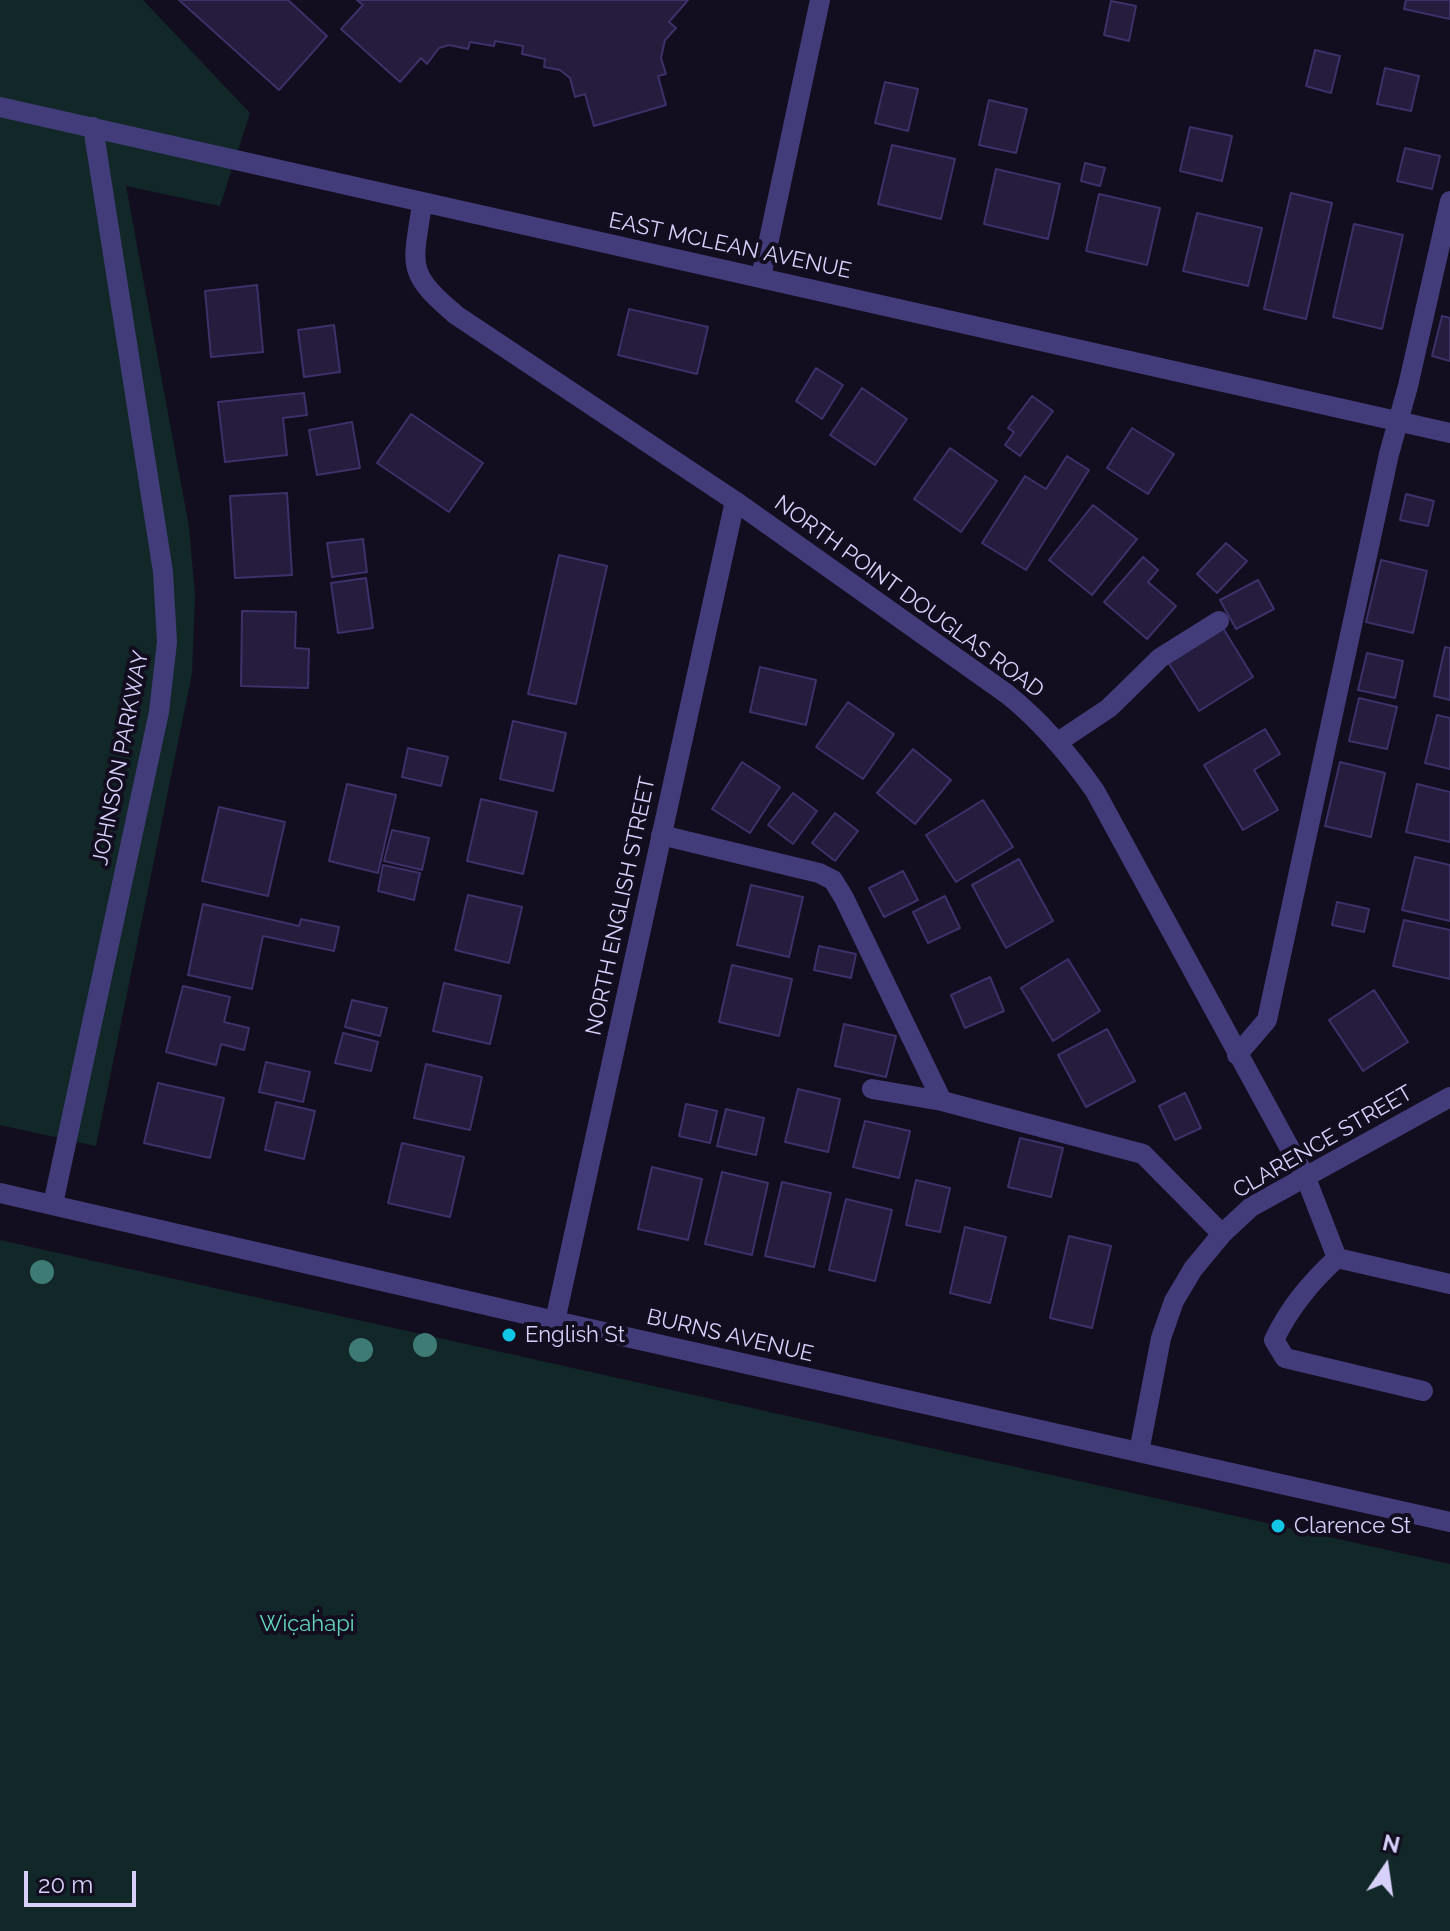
<!DOCTYPE html>
<html>
<head>
<meta charset="utf-8">
<style>
  body { margin:0 }
  #map { position:relative; width:1450px; height:1931px; overflow:hidden; background:#120e1f; font-family:Raleway,sans-serif }
  canvas { display:block }
  .north { position:absolute; left:1346px; top:1827px; width:80px; height:80px; -webkit-text-stroke:6px #120e1f; paint-order:stroke; rotate:13deg; font-size:22px; font-weight:700; line-height:32px; text-align:center; color:#d7d0fb }
  .north::after { content:''; display:block; margin:auto; width:28px; height:36px; background:#d7d0fb; clip-path:polygon(50% 0,100% 100%,50% 72%,0 100%) }
  .scale { position:absolute; left:24px; top:1871px; width:112px; height:36px; box-sizing:border-box; border:4px solid #d7d0fb; border-top:0; padding-left:10px; font-size:24px; line-height:28px; white-space:nowrap; color:#d7d0fb; -webkit-text-stroke:6px #120e1f; paint-order:stroke }
</style>
</head>
<body>
<div id="map">
<canvas width="1450" height="1931"></canvas>
<div class="north">N</div>
<div class="scale">20 m</div>
</div>
<script>
const ctx = document.querySelector('canvas').getContext('2d');
ctx.lineJoin = 'round';
function fill(path, color) {
  ctx.fillStyle = color;
  ctx.fill(path, 'evenodd');
}
function trace(path, color, width, dash) {
  ctx.strokeStyle = color;
  ctx.lineWidth = width;
  ctx.lineCap = dash ? 'butt' : 'round';
  ctx.setLineDash(dash || []);
  ctx.stroke(path);
}
function drawText(font, color, halo, rows, align = 'center') {
  ctx.font = font + ' Raleway,sans-serif';
  ctx.lineWidth = 8;
  ctx.setLineDash([]);
  ctx.textBaseline = 'middle';
  ctx.strokeStyle = halo;
  ctx.fillStyle = color;
  for (const [text, x, y, turn = 0] of rows) {
    ctx.save();
    ctx.translate(x, y);
    ctx.rotate((+turn || 0) * Math.PI / 180);
    ctx.textAlign = isNaN(turn) ? turn : align;
    if (halo) ctx.strokeText(text, 0, 0);
    ctx.fillText(text, 0, 0);
    ctx.restore();
  }
}
fill(new Path2D(`
  M0,0H143L250,113L220,206L126,186L189,527L195,595L192,673L96,1146L0,1125Z
  M0,1240L1450,1564V1931H0Z`), '#122828');
const building = new Path2D(`
  M179,0H288L327,36L279,90Z
  M357,0H688L669,22L676,28L665,40L661,58L666,74L658,76L666,105L594,126L585,94L575,97L570,78L560,70L544,67L545,59L522,54L523,46L495,41L494,46L470,42L468,49L449,45L439,48L427,64L421,58L400,82L341,29L363,5Z
  M1406,0H1450V19L1404,9Z
  M1111,1L1136,6L1129,41L1104,35Z
  M1315,50L1340,56L1331,93L1306,86Z
  M1385,68L1419,76L1411,111L1377,104Z
  M885,82L918,89L908,131L875,123Z
  M989,100L1027,109L1016,153L979,145Z
  M1190,127L1232,136L1222,181L1180,171Z
  M892,145L955,159L941,219L878,204Z
  M1405,148L1440,156L1432,189L1397,181Z
  M1085,163L1105,168L1100,186L1081,181Z
  M996,169L1060,184L1048,239L984,224Z
  M1291,193L1332,203L1306,319L1264,309Z
  M1099,194L1160,208L1147,265L1086,251Z
  M1197,213L1262,228L1248,286L1183,271Z
  M1354,224L1403,235L1382,329L1333,317Z
  M257,285L263,352L211,357L205,291Z
  M629,309L708,327L697,374L618,355Z
  M1442,316L1450,318V361L1432,356Z
  M334,325L340,372L304,377L298,330Z
  M816,368L843,385L822,419L796,401Z
  M862,388L907,419L875,465L830,435Z
  M304,393L307,415L283,418L287,455L225,462L218,402Z
  M1032,396L1053,411L1020,456L1005,445L1014,432L1008,428Z
  M411,414L483,463L449,512L377,463Z
  M352,422L360,468L317,475L309,430Z
  M1132,428L1174,454L1148,494L1107,468Z
  M950,448L997,481L961,532L914,499Z
  M1067,456L1089,470L1026,570L982,543L1025,476L1046,489Z
  M287,493L292,575L235,578L230,496Z
  M1406,494L1434,501L1428,526L1400,520Z
  M1093,505L1137,539L1092,595L1049,560Z
  M363,539L367,572L332,577L327,543Z
  M1226,543L1247,561L1217,593L1197,574Z
  M559,555L607,566L576,704L528,694Z
  M1143,557L1158,570L1148,582L1176,606L1147,639L1104,602Z
  M1381,560L1427,571L1413,633L1366,622Z
  M366,578L373,628L338,633L331,583Z
  M1258,580L1274,609L1236,629L1220,600Z
  M242,611L296,612L295,648L309,649L308,688L241,686Z
  M1223,628L1253,677L1199,711L1168,662Z
  M1445,647L1450,648V700L1434,696Z
  M1367,653L1403,661L1395,698L1358,690Z
  M760,667L816,680L806,725L750,712Z
  M1359,698L1397,707L1387,749L1349,741Z
  M848,702L894,734L863,779L816,747Z
  M1437,715L1450,718V769L1425,763Z
  M513,721L566,733L553,791L500,779Z
  M1265,729L1280,754L1254,770L1278,810L1243,830L1204,765Z
  M408,748L448,757L441,786L402,777Z
  M913,749L951,780L915,824L877,793Z
  M742,762L780,787L750,833L712,809Z
  M1340,762L1385,773L1371,837L1325,826Z
  M347,784L396,795L378,873L329,861Z
  M1417,784L1450,792V842L1406,832Z
  M793,793L817,811L793,844L768,825Z
  M481,799L537,812L523,874L467,861Z
  M983,800L1013,847L956,882L926,835Z
  M219,807L285,822L268,896L202,881Z
  M835,813L858,831L835,861L812,843Z
  M392,830L429,838L422,870L384,861Z
  M1415,857L1450,865V921L1402,910Z
  M1019,859L1053,921L1006,948L972,885Z
  M383,865L420,873L414,900L378,891Z
  M903,871L918,900L884,917L869,888Z
  M751,885L803,897L789,957L737,945Z
  M468,895L522,907L509,963L455,950Z
  M945,896L960,928L928,943L913,912Z
  M1337,902L1369,909L1364,932L1332,925Z
  M203,904L299,926L301,919L339,927L334,951L263,936L252,989L188,975Z
  M1404,920L1450,930V979L1393,966Z
  M819,946L856,954L851,978L814,970Z
  M1068,959L1100,1011L1053,1041L1021,988Z
  M732,965L792,979L779,1036L719,1022Z
  M990,977L1004,1011L965,1028L951,995Z
  M444,983L501,996L490,1044L433,1031Z
  M183,986L230,997L224,1022L249,1028L244,1050L221,1044L216,1065L166,1052Z
  M1374,990L1408,1042L1363,1071L1329,1020Z
  M352,1000L387,1008L380,1036L345,1027Z
  M844,1024L896,1036L886,1077L835,1066Z
  M1107,1029L1135,1081L1086,1107L1058,1055Z
  M343,1033L378,1042L371,1071L335,1063Z
  M266,1062L310,1072L303,1102L259,1092Z
  M426,1064L482,1077L470,1130L414,1118Z
  M158,1083L224,1098L210,1158L144,1143Z
  M798,1089L840,1099L828,1152L785,1142Z
  M1185,1093L1201,1128L1175,1140L1159,1106Z
  M276,1102L315,1111L304,1159L265,1150Z
  M686,1104L717,1111L710,1143L679,1136Z
  M726,1109L764,1118L756,1155L717,1146Z
  M865,1121L910,1131L899,1178L853,1167Z
  M1020,1138L1063,1148L1051,1197L1008,1187Z
  M402,1143L464,1157L450,1217L388,1203Z
  M652,1167L702,1179L688,1240L638,1229Z
  M722,1172L768,1183L752,1255L705,1244Z
  M916,1180L950,1188L940,1232L906,1225Z
  M782,1182L831,1193L814,1267L765,1256Z
  M846,1199L892,1210L875,1281L829,1270Z
  M965,1227L1006,1237L990,1303L950,1293Z
  M1069,1236L1111,1246L1092,1328L1050,1318Z`);
fill(building, '#251c3e');
trace(building, '#3e3069', 2);
trace(new Path2D(`
  M1058,742L1109,708L1160,658L1219,621
  M661,835L819,873L833,880L844,898L942,1101
  M1237,1055L1267,1020L1389,454L1408,386L1450,201
  M872,1089L942,1101L1143,1154L1222,1234
  M1306,1178L1337,1258L1450,1284
  M1337,1258C1310,1283 1290,1307 1274,1340L1285,1358L1423,1391`), '#423d7a', 20);
trace(new Path2D(`
  M0,107L1450,433
  M422,204C413,266 405,272 456,315L735,501L1007,694C1042,722 1069,754 1095,791L1306,1178
  M761,277L820,0
  M53,1204L159,712L167,642L163,572L93,127
  M555,1321L735,501
  M1139,1452L1161,1338L1174,1301L1193,1269L1222,1234L1251,1207L1450,1097`), '#423d7a', 20);
trace(new Path2D(`
  M0,1193L555,1321L1450,1522`), '#423d7a', 20);
ctx.fillStyle = '#3e7b76';
for (const [x, y] of [
  [42,1272],
  [425,1345],
  [361,1350]
]) {
  ctx.beginPath();
  ctx.arc(x, y, 12, 0, 2 * Math.PI);
  ctx.fill();
}
for (const [x, y, r, color] of [
  [509,1335,8,"#12c6e5"],
  [1278,1526,8,"#12c6e5"]
]) {
  const dot = new Path2D();
  dot.arc(x, y, r, 0, 2 * Math.PI);
  ctx.fillStyle = color;
  ctx.fill(dot);
  trace(dot, '#120e1f', 3);
}
drawText('22px', '#d7d0fb', '#120e1f', [
  ["EAST MCLEAN AVENUE",730,246,12],
  ["NORTH POINT DOUGLAS ROAD",909,597,36],
  ["JOHNSON PARKWAY",121,758,-79],
  ["NORTH ENGLISH STREET",621,906,-78],
  ["CLARENCE STREET",1323,1142,-30],
  ["BURNS AVENUE",730,1336,13]
]);
drawText('22px', '#d7d0fb', '#120e1f', [
  ["English St",525,1335],
  ["Clarence St",1294,1526]
], 'left');
drawText('22px', '#62d5be', '#120e1f', [
  ["Wic̣aḣapi",307,1624]
]);
</script>
</body>
</html>
